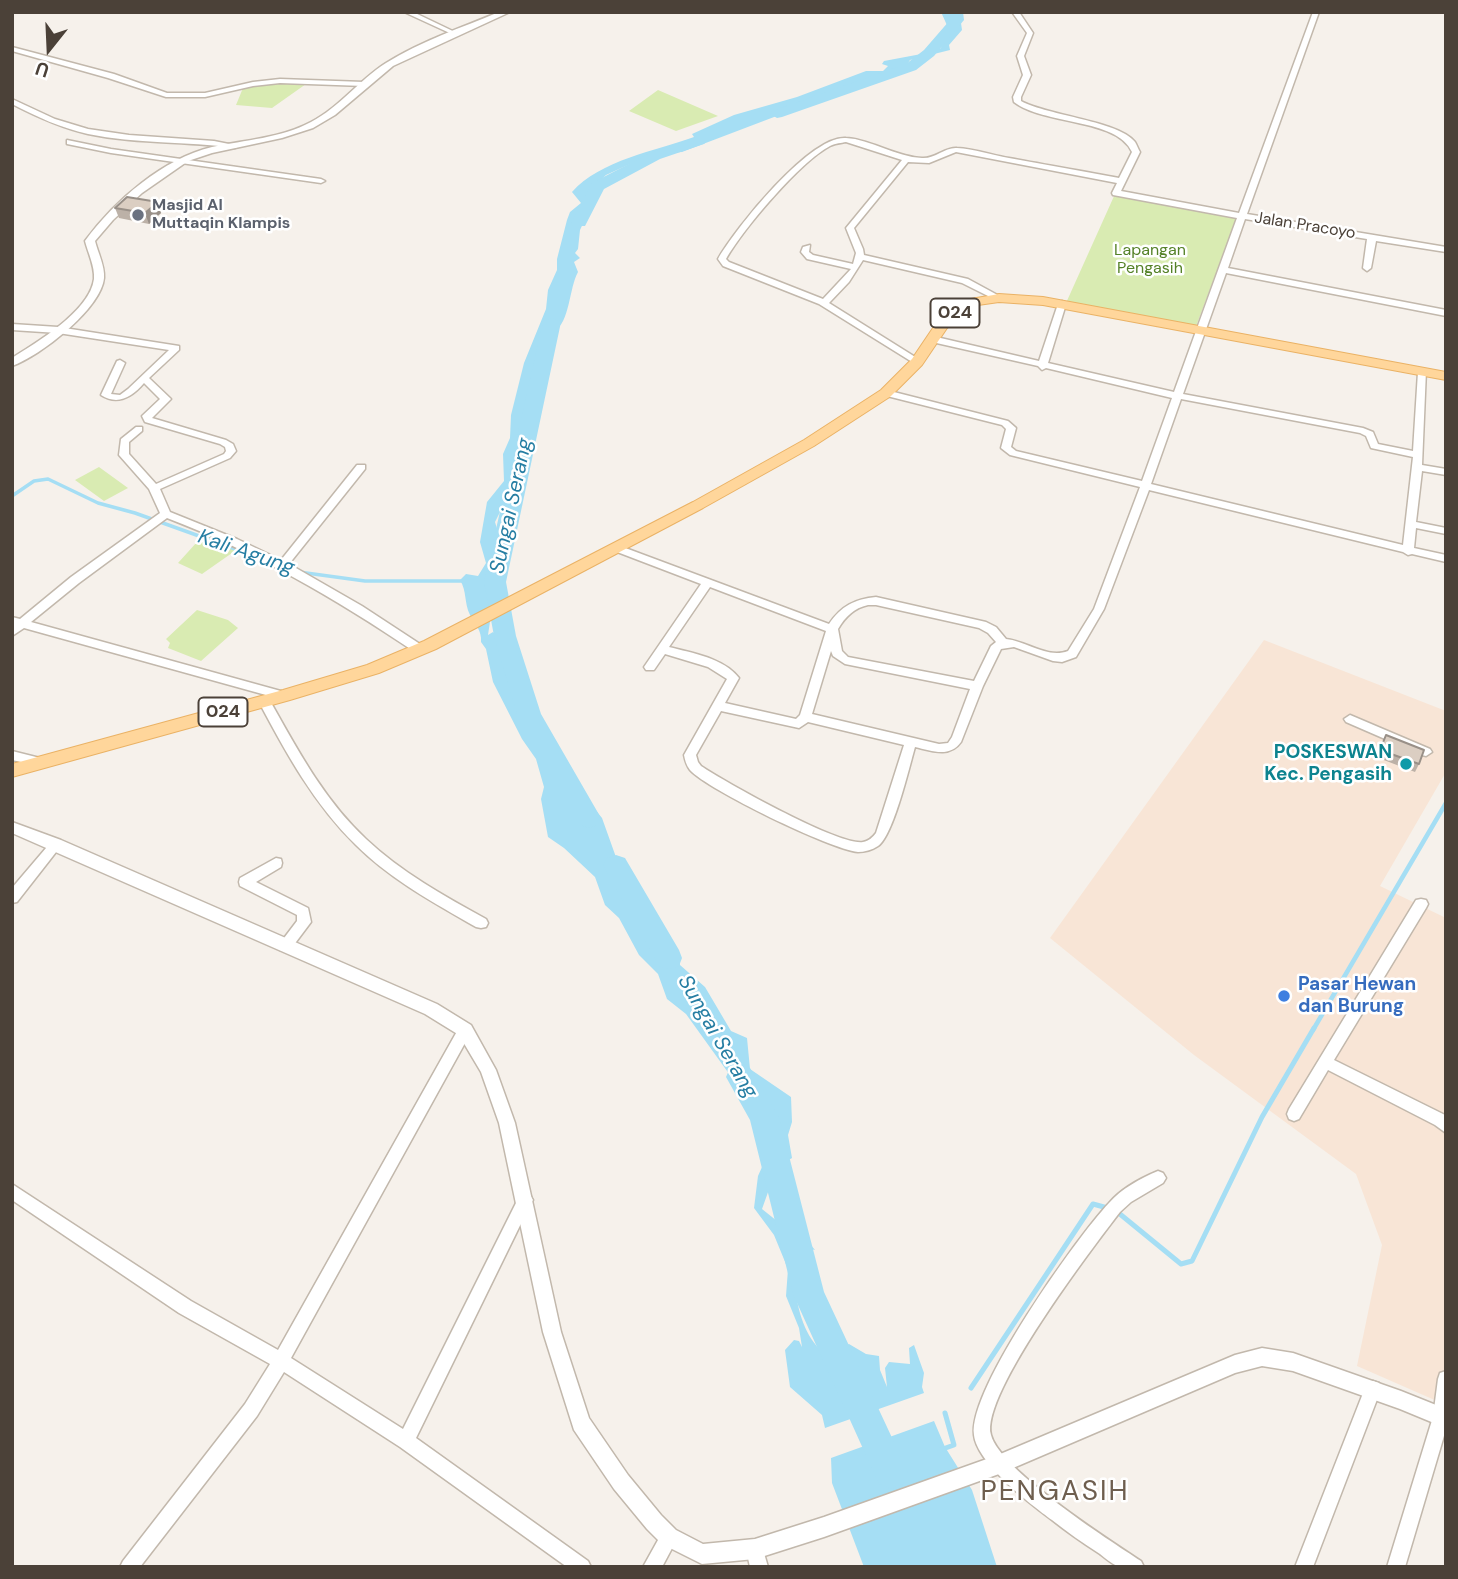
<!DOCTYPE html>
<html>
<head>
<meta charset="utf-8">
<style>
  body { margin:0 }
  #map { position:relative; width:1458px; height:1579px; overflow:hidden; background:#f6f1eb; font-family:"DM Sans",sans-serif }
  canvas { display:block }
  .frame { position:absolute; inset:0; border:14px solid #4b4138; pointer-events:none }
  .north { position:absolute; left:14px; top:14px; width:70px; height:70px; -webkit-text-stroke:5px #fff; paint-order:stroke; rotate:198deg; font-size:19px; font-weight:700; line-height:28px; text-align:center; color:#4b4138 }
  .north::after { content:''; display:block; margin:auto; width:24px; height:32px; background:#4b4138; clip-path:polygon(50% 0,100% 100%,50% 72%,0 100%) }
</style>
</head>
<body>
<div id="map">
<canvas width="1458" height="1579"></canvas>
<div class="frame"></div>
<div class="north">U</div>
</div>
<script>
const ctx = document.querySelector('canvas').getContext('2d');
ctx.lineJoin = 'round';
function fill(path, color) {
  ctx.fillStyle = color;
  ctx.fill(path, 'evenodd');
}
function trace(path, color, width, dash) {
  ctx.strokeStyle = color;
  ctx.lineWidth = width;
  ctx.lineCap = dash ? 'butt' : 'round';
  ctx.setLineDash(dash || []);
  ctx.stroke(path);
}
function drawText(font, color, halo, rows, align = 'center') {
  ctx.font = font + ' "DM Sans",sans-serif';
  ctx.lineWidth = 5;
  ctx.setLineDash([]);
  ctx.textBaseline = 'middle';
  ctx.strokeStyle = halo;
  ctx.fillStyle = color;
  for (const [text, x, y, turn = 0] of rows) {
    ctx.save();
    ctx.translate(x, y);
    ctx.rotate((+turn || 0) * Math.PI / 180);
    ctx.textAlign = isNaN(turn) ? turn : align;
    if (halo) ctx.strokeText(text, 0, 0);
    ctx.fillText(text, 0, 0);
    ctx.restore();
  }
}
fill(new Path2D(`
  M1264,640L1446,711V772L1380,886L1446,918V1405L1357,1366L1382,1245L1356,1174L1194,1055L1050,938Z`), '#f8e5d6');
fill(new Path2D(`
  M281,83L306,84L272,108L236,105L243,88Z
  M658,90L718,116L676,131L629,111Z
  M1115,194L1237,218L1195,329L1066,303Z
  M99,467L128,488L104,501L75,480Z
  M212,533L242,546L202,574L178,563L197,542Z
  M197,610L228,620L238,628L201,661L168,648L170,643L166,639Z`), '#d9ebb2');
fill(new Path2D(`
  M941,12H965L955,15L961,23L962,30L949,45L950,50L910,60L903,71L854,89L837,90L803,106L682,152L652,154L606,175L594,186L596,196L580,230L578,249L575,253L580,258L574,262L578,272C569,288 570,323 554,331L556,339L543,357L536,379L539,388L531,440L511,473L506,500L495,522L500,539L492,560L493,573L499,584L494,595L488,635L493,632L507,648L522,703L534,714L539,737L551,764L565,784L585,797L602,818L617,860L640,889L627,897L639,916L679,954L680,965L705,987L731,1031L747,1038L750,1069L791,1097L792,1122L788,1135L792,1158L777,1167L762,1209L782,1225L799,1231L815,1250L792,1244L791,1256L802,1280L795,1288C798,1311 805,1337 823,1352L849,1344L866,1354L879,1356L880,1370L887,1387L885,1368L889,1362L910,1364L909,1348L914,1345L924,1373L922,1387L924,1393L825,1428L822,1415L790,1387L785,1350L794,1340L799,1341L802,1347L799,1328L786,1296L788,1269L774,1235L754,1208L758,1176L766,1158L770,1117L745,1096L686,1014L667,999L658,974L639,955L619,918L605,905L595,877L564,848L548,837L541,799L544,787L536,759L522,739L493,682L486,649L481,642C482,630 475,625 470,615C464,603 467,591 460,580L466,574L478,576L486,563L480,542L487,502L504,481L503,454L510,438L511,415L524,363L546,309L548,290L557,270V259L567,220L570,212L581,203L572,192C600,160 656,151 694,137L692,134L734,115L797,97L866,71H883L888,66L882,64L884,61L932,52L941,48L942,41L950,32Z
  M934,1421L945,1447L972,1490L997,1567H864L832,1483L831,1458Z`), '#a5def4');
trace(new Path2D(`
  M12,496L34,481L48,479L98,503L135,513L252,555
  M299,572L365,581H464`), '#a5def4', 3.5);
trace(new Path2D(`
  M1313,1030L1446,803`), '#a5def4', 4.5);
trace(new Path2D(`
  M971,1388L1093,1204L1115,1210L1181,1264L1192,1261L1262,1117L1314,1028
  M940,1450L954,1445L945,1413`), '#a5def4', 5);
fill(new Path2D(`
  M949,12H963L964,20L934,56L916,70L782,117L777,118L770,114L772,111L906,64L924,50L950,20Z
  M699,136L704,138L707,141L704,144L660,159L604,189L585,226H573L571,223L592,183L650,153Z
  M552,317L561,322L506,582L516,636L541,714L601,818L598,825L589,828L580,825L517,714L494,636L484,582L543,322Z
  M616,855L625,858L679,950L682,958L679,966L669,969L659,966L603,865L607,858Z
  M740,1064L750,1068L779,1117L824,1292L908,1472L903,1484L891,1489L879,1484L793,1294L750,1120L726,1077L730,1068Z`), '#a5def4');
const minor = new Path2D(`
  M404,12H413L459,34L454,35Z
  M1012,12H1019L1033,33L1024,56L1031,75L1021,97V101C1049,116 1119,121 1135,142C1137,145 1138,149 1140,152L1121,191L1239,213L1313,12H1319L1247,214L1446,247V252L1376,241L1371,268L1367,271L1363,268L1367,239L1245,219L1228,268L1446,310V316L1226,273L1183,394L1363,428L1373,432L1378,444L1413,451L1418,372L1423,369L1426,370L1422,465L1446,469V475L1422,471L1416,522L1446,528V534L1416,528L1414,548L1446,555V562L1412,554L1408,555L1403,552L1149,490L1104,609L1076,657L1062,662L1053,661L1014,647L1001,649L983,686L961,742C950,758 932,751 915,747C909,768 893,836 878,846C872,850 864,852 858,852C830,849 708,790 690,770C686,765 685,760 684,755L727,679L708,667L665,654L654,670H646L644,667L701,584L612,550L611,548L612,546H620L829,624C841,606 855,599 876,597L986,622L996,627L1006,639C1027,641 1047,659 1068,651L1094,609L1140,487L1010,455L1001,448L1006,429L1002,425L883,395L881,393L886,390L1008,421L1016,428L1011,447L1016,451L1142,481L1172,398L1046,368L1042,370L1038,366L932,342L927,339L932,336L1039,361L1058,304L1062,301L1066,304L1048,363L1174,392L1237,218L1113,195L1112,193L1117,183L956,152L929,163L908,162L854,228L863,249L864,255L968,279L1003,298L996,300L962,283L863,260L849,282L829,303L920,360L922,362L917,365L819,304L723,266L718,259C735,229 810,135 846,138C870,139 896,157 922,158C935,159 945,147 957,148C974,149 992,155 1009,158C1046,165 1083,171 1119,178L1132,152C1117,118 1043,125 1014,102L1013,97L1023,75L1017,56L1027,33ZM846,142L902,160L846,228L856,253L853,264L813,255L809,252L810,245L803,247L801,252L807,259L851,269L823,299L729,262L726,259C744,228 800,162 830,146C836,143 841,143 846,142ZM1181,399L1360,433L1366,436L1371,448L1413,457L1403,545L1151,484ZM710,587L826,631L800,715L796,719L725,703L739,678C724,658 692,653 669,647ZM868,605H876L979,628L988,633L996,642L991,646L974,681L848,657L842,651L838,629C845,617 854,608 868,605ZM831,651L833,656L845,664L970,689L952,737L948,743L939,744L812,714ZM721,711L799,728L808,722L904,745L876,833C873,837 869,841 863,842C839,846 725,782 701,766L698,762L696,755Z
  M12,47L114,74L167,93H205L253,82L280,79L364,82L368,84L364,86L280,83L253,86L205,97H166L108,78L12,51Z
  M12,99L55,119L88,129L129,135L214,141L239,146L235,148C186,141 136,144 88,134C61,128 37,117 12,104Z
  M67,140L111,149L321,179L325,181L321,183L111,153L67,144Z
  M12,324L58,327L179,346V350L149,378L171,399L152,418L226,440L233,444L236,451L230,458L160,489L170,512L237,539L281,560L357,465H365V469L289,564L362,606L423,646L425,649L423,652H415C336,599 256,552 167,518L79,583L31,622L288,693L290,696L288,699L284,700L24,628L12,636V617L20,619L71,577L160,513L149,489L119,455L121,439L136,427H142V431L129,442V454L156,484L224,454L226,451L225,447L220,444L145,422L142,416L160,399L144,383C132,397 118,406 101,395L117,361L120,360L125,363L111,394L120,395L128,389L169,350L58,333L12,330Z
  M265,698L269,699C297,749 324,800 366,839C401,872 444,896 486,919L488,923L486,927L481,928L476,927C434,903 390,879 356,845C314,804 286,753 259,702Z
  M1350,715L1430,749L1432,752L1426,756L1422,755L1346,722L1344,719Z
  M12,751L44,759L46,762L40,766L12,760Z
  M56,839L60,841L62,844L60,847L17,902L12,903V888L52,841Z
  M276,858L281,859L282,863L281,867L256,882L308,908L311,922L290,950L285,951L280,950L278,946L297,921V915L240,886L239,882L240,878Z
  M1421,899L1426,900L1428,904L1426,908L1334,1060L1445,1115L1446,1133L1435,1125L1328,1070L1299,1119L1294,1121L1289,1119L1287,1114L1289,1109L1416,900Z
  M465,1024L470,1026L472,1030L470,1034L291,1358L403,1429L520,1195L525,1193L530,1195L533,1200L530,1205L416,1438L588,1561L591,1567H567L400,1447L284,1372L257,1416L140,1567H120L123,1561L245,1404L270,1364L179,1313L12,1200V1184L191,1301L278,1350L460,1026Z
  M1158,1171L1163,1173L1166,1178L1163,1183L1131,1202L1120,1212C1093,1247 980,1395 991,1435C1000,1470 1109,1540 1141,1561L1144,1567C1136,1567 1124,1569 1117,1566C1111,1563 1105,1558 1100,1554C1083,1543 1067,1532 1052,1520C1030,1504 977,1463 974,1435C968,1390 1076,1238 1109,1203C1121,1189 1141,1178 1158,1171Z
  M1446,1371V1429L1405,1567H1387L1433,1417L1438,1379L1440,1373Z
  M1373,1381L1379,1383L1381,1389L1313,1567H1295L1367,1383Z
  M669,1528L675,1531L678,1537L662,1567H643L663,1531Z
  M755,1540L761,1543L768,1567H750L746,1549L749,1543Z`);
const tertiary = new Path2D(`
  M499,12H510L393,66L335,115L313,128L282,138L212,153L188,161L142,193L113,220L95,241C98,253 105,266 104,278C101,309 40,356 12,366V358C37,342 90,311 94,279C95,266 88,253 85,241C115,200 163,159 212,147C245,140 281,138 311,122C340,107 359,80 386,63C421,41 461,28 499,12Z
  M12,822L61,840L437,1004L471,1025L496,1070L515,1123L561,1332L589,1418L628,1475L661,1515L676,1530L703,1544L755,1539L824,1517L998,1455L1235,1355L1262,1348L1293,1353L1401,1391L1446,1409V1428L1400,1409L1293,1371L1262,1366L1235,1373L999,1474L824,1537L755,1559L702,1564L662,1544L647,1529L614,1489L574,1430L543,1332L499,1123L481,1072L459,1035L425,1014L12,833Z`);
const primary = new Path2D(`
  M999,294L1043,297L1446,372V380L1043,305L999,302L978,305L962,313L947,328L922,365L891,396L814,446L703,508L436,649L379,673L290,700L12,777V764L283,690L367,665L424,641L693,502L804,440L881,390L912,359L937,322L954,307L971,299Z`);
trace(minor, '#c2b8ac', 3);
trace(tertiary, '#c2b8ac', 3);
trace(primary, '#eab265', 2);
fill(minor, '#fff');
fill(tertiary, '#fff');
fill(primary, '#ffd69b');
fill(new Path2D(`
  M115,208L161,213L149,224L119,218Z
  M1386,735L1419,764L1415,772L1376,757Z`), '#bcb1a7');
fill(new Path2D(`
  M158,202L161,213L149,224L145,213Z`), '#999088');
const building = new Path2D(`
  M127,197L158,202L145,213L115,208Z
  M1386,735L1424,750L1419,764L1380,750Z`);
fill(building, '#dbcec2');
trace(building, '#999088', 2);
for (const [x, y, r, color] of [
  [138,215,7,"#6b7280"],
  [1406,764,7,"#0f9aa8"],
  [1284,996,7,"#3f7fe0"]
]) {
  const dot = new Path2D();
  dot.arc(x, y, r, 0, 2 * Math.PI);
  ctx.fillStyle = color;
  ctx.fill(dot);
  trace(dot, '#fff', 2.5);
}
drawText('bold 16px', '#5b616d', '#fff', [
  ["Masjid Al",152,206],
  ["Muttaqin Klampis",152,224]
], 'left');
drawText('16px', '#4b4138', '#fff', [
  ["Jalan Pracoyo",1305,226,9]
]);
drawText('16px', '#548127', '#fff', [
  ["Lapangan",1150,251],
  ["Pengasih",1150,269]
]);
for (const [x, y, w] of [
  [955,313,49],
  [223,712,49]
]) {
  const box = new Path2D();
  box.roundRect(x - w / 2, y - 14.5, w, 29, 5);
  ctx.fillStyle = '#fff';
  ctx.fill(box);
  trace(box, '#4b4138', 2);
}
drawText('bold 18px', '#4b4138', null, [
  ["024",955,313],
  ["024",223,712]
]);
drawText('bold 19px', '#0d838f', '#fff', [
  ["POSKESWAN",1392,753],
  ["Kec. Pengasih",1392,775]
], 'right');
drawText('bold 19px', '#366cbe', '#fff', [
  ["Pasar Hewan",1298,985],
  ["dan Burung",1298,1007]
], 'left');
drawText('italic 21px', '#267ea3', '#fff', [
  ["Sungai Serang",512,506,-78],
  ["Kali Agung",246,553,19],
  ["Sungai Serang",717,1037,60]
]);
ctx.letterSpacing = '2px';
drawText('28px', '#6e5e4e', '#fff', [
  ["PENGASIH",1055,1493]
]);
ctx.letterSpacing = '0px';
</script>
</body>
</html>
